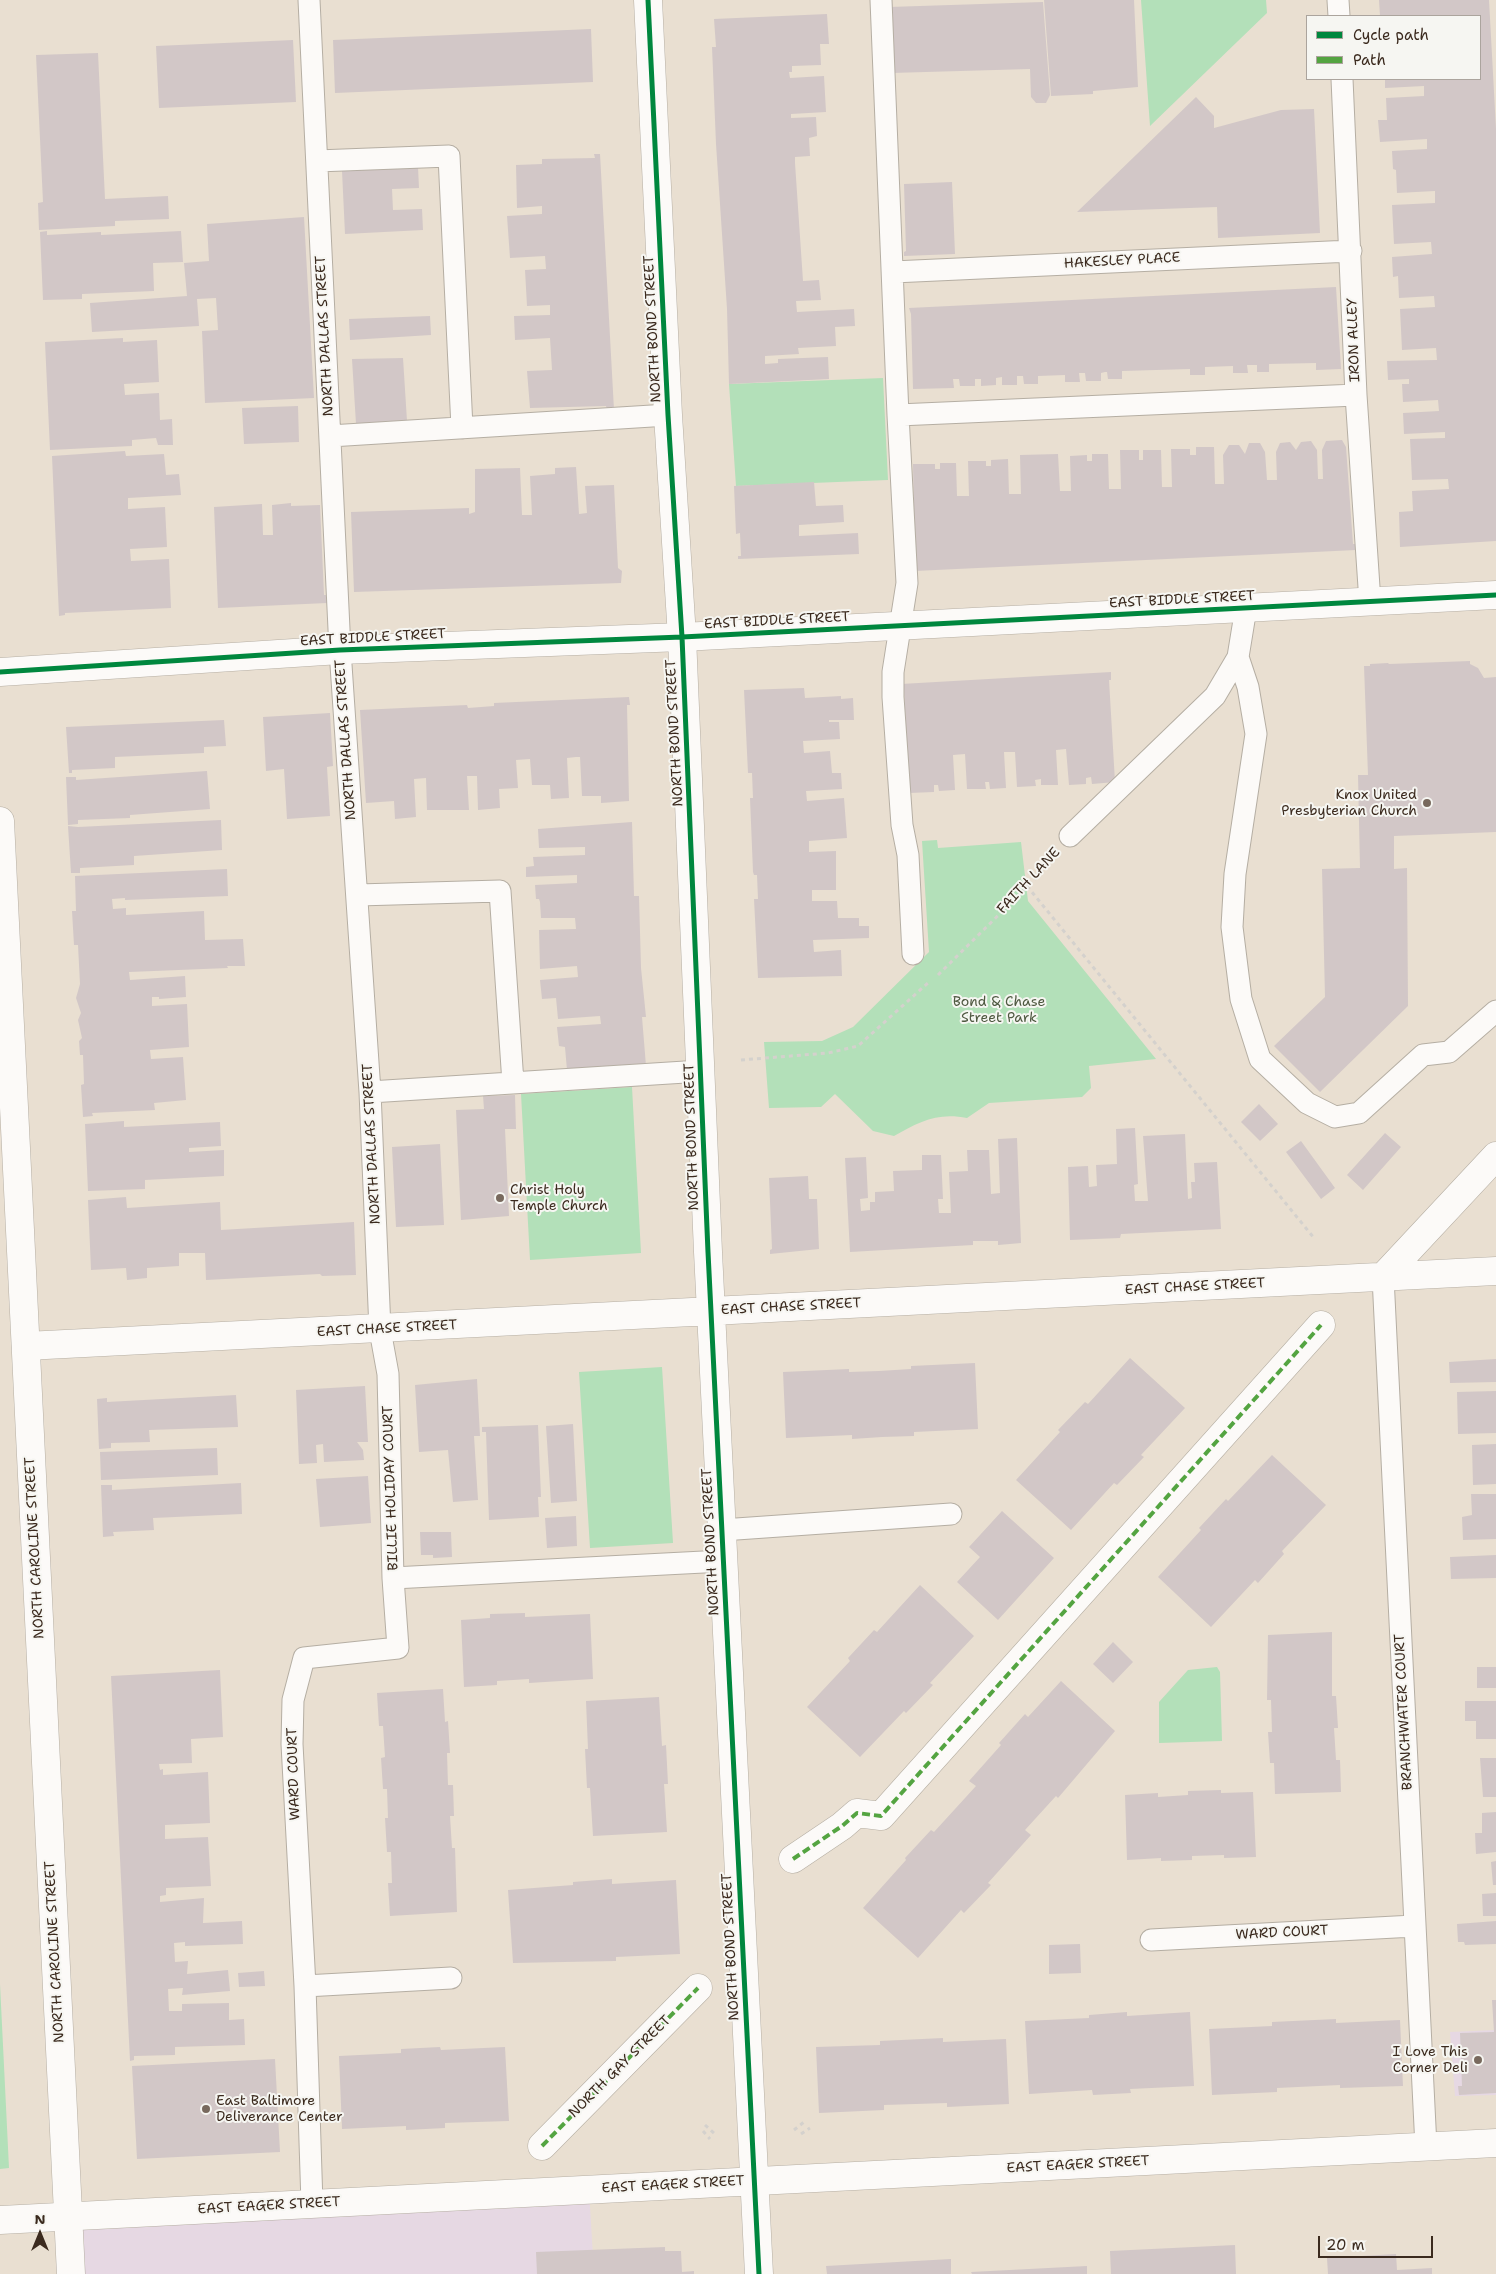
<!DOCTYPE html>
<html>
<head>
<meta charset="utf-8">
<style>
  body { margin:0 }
  #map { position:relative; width:1496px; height:2274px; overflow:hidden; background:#e9dfd1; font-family:"Shantell Sans",sans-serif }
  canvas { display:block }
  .legend { position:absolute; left:1306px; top:15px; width:175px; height:65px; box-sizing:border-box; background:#f6f6f2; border:1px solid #aba49d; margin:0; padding:6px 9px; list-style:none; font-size:15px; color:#3b2a1e }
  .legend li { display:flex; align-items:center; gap:10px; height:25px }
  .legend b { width:25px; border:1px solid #aba49d }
  .north { position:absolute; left:15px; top:2209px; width:50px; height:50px; -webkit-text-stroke:4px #f6f6f2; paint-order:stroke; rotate:0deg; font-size:14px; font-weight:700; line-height:20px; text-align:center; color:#3b2a1e }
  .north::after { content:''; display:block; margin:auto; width:18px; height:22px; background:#3b2a1e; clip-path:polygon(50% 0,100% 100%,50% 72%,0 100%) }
  .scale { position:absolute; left:1318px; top:2236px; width:115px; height:22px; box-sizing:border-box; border:2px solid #3b2a1e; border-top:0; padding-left:6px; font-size:15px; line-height:18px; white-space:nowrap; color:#3b2a1e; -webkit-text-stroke:4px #f6f6f2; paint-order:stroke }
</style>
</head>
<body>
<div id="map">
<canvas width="1496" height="2274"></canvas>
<ul class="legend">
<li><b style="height:6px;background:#00873e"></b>Cycle path</li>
<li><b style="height:6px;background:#54a441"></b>Path</li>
</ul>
<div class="north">N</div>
<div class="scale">20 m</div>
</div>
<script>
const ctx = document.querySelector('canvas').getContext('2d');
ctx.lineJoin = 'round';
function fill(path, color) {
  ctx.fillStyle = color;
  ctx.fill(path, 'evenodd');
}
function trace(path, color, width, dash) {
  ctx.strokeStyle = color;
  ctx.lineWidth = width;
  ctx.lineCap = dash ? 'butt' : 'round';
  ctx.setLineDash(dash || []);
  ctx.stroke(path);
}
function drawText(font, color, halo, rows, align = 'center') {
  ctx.font = font + ' "Shantell Sans",sans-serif';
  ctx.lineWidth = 4;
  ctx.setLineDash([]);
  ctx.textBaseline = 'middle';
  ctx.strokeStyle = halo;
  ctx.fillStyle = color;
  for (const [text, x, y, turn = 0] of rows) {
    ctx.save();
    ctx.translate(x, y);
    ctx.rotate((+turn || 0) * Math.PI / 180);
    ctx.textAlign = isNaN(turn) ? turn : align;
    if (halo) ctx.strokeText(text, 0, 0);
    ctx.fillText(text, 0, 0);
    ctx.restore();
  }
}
fill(new Path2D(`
  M1496,2030V2095L1455,2096L1450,2032Z
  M589,2189L594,2274H72L68,2219Z`), '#e6d8e3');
fill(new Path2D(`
  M1141,0H1266L1267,13L1150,126Z
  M883,378L888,480L736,486L729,384Z
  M937,840L938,848L1021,842L1028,901L1156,1059L1089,1066L1091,1088L1082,1097L989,1103L967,1118C937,1112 919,1122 894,1136L873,1131L835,1094L821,1107L769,1108L764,1042L822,1041L853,1027L929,952L922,841Z
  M632,1087L641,1253L530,1260L521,1094Z
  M662,1367L673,1543L590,1548L579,1372Z
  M1217,1667L1220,1672L1222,1741L1159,1743V1702L1188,1670Z
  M0,1984L9,2168L0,2169Z`), '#b3e0b9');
fill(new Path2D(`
  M1044,0H1134L1138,87L1093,91V94L1051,96Z
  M1379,0H1489L1496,129V541L1400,547L1399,512L1413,511L1412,491L1449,489L1448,479L1412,480L1410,439L1445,438V432L1404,434L1403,413L1439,411L1438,400L1403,402L1402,384H1409V379L1388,380L1387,361L1437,360L1436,348L1402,350L1400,309L1435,307L1434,296L1399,298L1398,276L1393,277L1392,257L1432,254L1431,242L1394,244L1392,205L1435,203V191L1397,193L1396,170L1393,169L1392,151L1427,149V139L1380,142L1378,120H1387L1386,98L1424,96V86L1385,88V79H1480V16H1380Z
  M1043,2L1050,95L1046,103H1036L1031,97L1030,69L891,73L889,7Z
  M827,14L829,44H820L821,65L792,66V72H789L790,78L824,76L826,112L791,114V118L816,117L817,136L809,138L810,156L795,157V163L803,281L819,280L821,300L796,301L797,312L854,309L855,326L835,327L836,346L798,348L799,354L765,356V364L778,363V359L828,357L829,379L729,384L727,309L716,144L712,47H716L714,19Z
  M591,29L593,82L335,93L333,40Z
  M293,40L296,102L159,108L156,46Z
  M98,53L105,199L168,196L169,219L115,221V226L39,230L38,203L43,202L36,55Z
  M1196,97L1214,116V128L1281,110L1314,109L1320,233L1218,238L1217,207L1077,212Z
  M594,154H600L614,410H607L606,406L530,408L527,371L552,370L550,338L515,340L514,316L550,315V305L527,306L525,270L546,269L545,256L510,258L507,216L542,214V206L517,208L516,165L542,164V159L595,158Z
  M418,167L419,188L392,189L393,210L422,209L423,230L345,234L342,171Z
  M952,182L955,254L904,256V252L906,251L904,184Z
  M304,217L314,398L205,403L202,331L218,330L216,298L197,299L199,326L92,332L90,303L187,296L184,263L209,261L207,224Z
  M47,231V235L101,232V235L181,231L183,262L153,263L154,291L82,294V299L43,300L40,232Z
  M1336,287L1341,369L1316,370V363L1269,364V372H1257V365H1247L1248,373H1233V366L1205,367V375H1190V369L1122,371V379H1108L1107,372H1105L1101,373V381H1086L1085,373H1079L1080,382H1065V375L1038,376V384H1024L1023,376H1017V385H1002V377L996,378V385L981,386V379H975V386H960L959,379H953L954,388L913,389L911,314L909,308Z
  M430,316L431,335L350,340L349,319Z
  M123,338V342L157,340L159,382L124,384L125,395L159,393L160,420L172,419L173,445H158L156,438L132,440V446L50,450L45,342Z
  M403,358L407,421L356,424L352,359Z
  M298,406L299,442L244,444L242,408Z
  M1342,440L1346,447L1353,544H1356V550L915,571L913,464H935V469H940V463H956L957,496H969L968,461H986V466H991V460L1008,459L1009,494H1021L1020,455L1058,454L1060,491H1071L1070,456L1087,455V461H1092V454H1108L1109,489H1121L1120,450H1139V460H1143V450H1161L1162,487H1172L1171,449H1190V455H1196V447H1214L1215,484H1224L1223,455L1229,445H1239L1245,454L1249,443H1260L1265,452L1267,480H1277L1276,452L1280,443L1290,442L1296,450L1301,442L1311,441L1317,450L1318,479H1323L1322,450L1326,441Z
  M125,451L126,456L164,454L166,475L179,474L181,495L128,498V509L165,507L167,547L130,549L131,561L169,559L171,608L65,613V615L59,616L52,456Z
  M576,467L579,514L587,513L585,486L614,485L618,568L622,571L621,583L354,592L351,512L469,508V514L475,512V469L520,468L522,515H532L530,476L555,474V468Z
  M814,482L816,506L843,505L844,522L799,525V536L858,533L859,554L738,559V556H741L740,533L736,534L734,486Z
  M291,503V506L320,505L324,595H327V603L218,608L214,507L262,504L263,535H273L272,505Z
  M1470,661V664L1478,668L1484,678L1496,677V832L1394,836V869L1407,868L1408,1006L1320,1092L1274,1046L1325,997L1322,869L1360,868L1358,775H1368L1364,666H1370V664L1388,663L1389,664Z
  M1111,672V680H1109L1115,782L1092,784L1091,777L1086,778V784L1069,785L1066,749L1056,750L1058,785H1041V779L1035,780L1036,786L1017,787L1015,752H1004L1006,788L990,789L989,782H985L986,789H967L965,754L953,755L955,790L939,791L938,785H934V792L909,793L904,689L901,684Z
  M804,688L805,698L841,696V699L853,698L854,720H829V722H839L840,739L803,741L804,753L830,751L832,773H841L842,789L806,791L807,801L844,798L847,838L809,841V852L836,851V890H812V901H837L838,918H859V926H869V938L813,940L814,952L841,950L842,976L758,978L754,899H758L757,875H754L753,872L750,798H753L752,773H748L744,690Z
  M629,697L630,705H627L629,801L601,803V796H582L580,757H576L567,758L569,798L551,799L550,785H532L530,759L516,760L518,788L499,789L500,808L478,810L477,776H467L469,810H427L426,778L414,779L416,817L395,819L394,801L366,803L360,710L467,705L468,708L494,706V703Z
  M330,713L333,766L327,767L330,816L287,819L284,769L266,771L263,717Z
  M224,720L226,746L204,747V753L115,757V768L72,770V773H69L66,727Z
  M207,771L210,809L130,815V818L78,820V824L68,825L66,777H76V780Z
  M221,820L222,850L134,856V865L80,868V873H71L68,826L78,827Z
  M632,822L634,896H639L641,968L646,1017H642L646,1066L567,1070L565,1047L559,1046L557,1027L601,1024L600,1016L558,1019L556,998L542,999L540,980L578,977L577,966L540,969L539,930L576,929L575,918H541L540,902L539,899H536L535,885L577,883V875L526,877V867L534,866L533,857L585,855V847L539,848L538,829Z
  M227,869L228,896L125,900V898L112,899L113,909L126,908V915L204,911L205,940L243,939L245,966H227L228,968L129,972L130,980L185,976L186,997L159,999V997H152V1006L187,1004L189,1047L150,1050L151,1059L183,1057L186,1100L154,1103L155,1110L92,1113L93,1116L83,1117L81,1085L84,1084L83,1055H80L79,1041L82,1038L78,1020L81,1013L76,998L80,984L78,945H74L72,911H76L75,876Z
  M515,1095L516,1129H505L509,1216L461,1220L456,1110L484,1109L483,1096Z
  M1259,1104L1278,1124L1260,1141L1241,1122Z
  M124,1121V1127L220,1122L221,1146L189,1148V1152L224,1150V1176L145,1180V1189L88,1191L85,1124Z
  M1135,1128L1138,1184L1134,1185L1135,1201H1148L1143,1136L1185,1134L1188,1199L1192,1198L1191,1182H1195L1194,1163L1217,1162L1221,1229L1121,1234L1120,1238L1070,1240L1068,1167L1088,1166L1089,1187L1097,1186L1096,1165L1117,1164L1116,1129Z
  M1385,1133L1401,1147L1363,1190L1347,1175Z
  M1017,1138L1021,1243L998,1245V1241H973V1245L850,1252L845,1158L866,1157L868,1198L860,1199L861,1211L870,1210V1202H875V1192L894,1191L893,1171L922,1170V1155H941L943,1199H938L939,1213H951L949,1172L968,1171L967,1150H989L991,1194L1000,1193L998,1139Z
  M1301,1141L1335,1188L1321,1199L1286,1152Z
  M440,1144L444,1225L396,1227L392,1147Z
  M808,1176L809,1199H817L819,1249L770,1254V1250L772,1249L769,1178Z
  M126,1197L127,1208L220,1202L221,1230L354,1222L356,1275L322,1276L320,1274L206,1280L205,1253H179V1266L147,1268V1278L127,1280L126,1268L91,1270L88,1200Z
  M1130,1358L1185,1408L1141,1455L1144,1457L1117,1485L1114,1483L1071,1530L1016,1480L1060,1432L1058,1430L1085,1402L1088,1404Z
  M1496,1359V1382L1450,1383L1449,1362Z
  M975,1363L978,1429L914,1432V1436L882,1437L852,1439V1435L786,1438L783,1372L849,1369V1372L879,1371L911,1369V1366Z
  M477,1379L480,1436H474L478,1500L453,1502L448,1450L419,1452L415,1385Z
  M365,1386L368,1442H357L363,1450L364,1460L324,1462L323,1444L316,1445L317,1463L299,1464L296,1390Z
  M1496,1391V1433L1458,1434L1457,1392Z
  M236,1395L238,1427L149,1430L150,1442L111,1443V1448L99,1449L97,1399L107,1398V1402Z
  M573,1424L577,1501L551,1503L546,1426Z
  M538,1425L541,1497H538L539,1517L489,1520L486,1432H482V1427Z
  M1496,1444V1484L1473,1485L1472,1445Z
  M217,1448L218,1475L101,1480L100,1452Z
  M1272,1455L1326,1505L1282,1551L1284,1554L1258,1583L1255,1580L1211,1627L1158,1577L1201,1530L1199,1528L1226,1499L1228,1501Z
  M368,1476L371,1523L320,1527L316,1479Z
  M241,1483L242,1514L153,1518L154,1530L113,1532L114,1536L103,1537L101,1485H112V1490Z
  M1471,1494H1496V1539L1463,1540L1462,1517L1472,1515Z
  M1002,1511L1054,1558L998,1620L957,1582L980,1557L969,1547Z
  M576,1516L577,1546L547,1548L545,1518Z
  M420,1532H451L452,1557L433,1558V1555H421Z
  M1496,1555V1578L1451,1579L1450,1557Z
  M920,1585L974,1636L930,1683L933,1685L906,1713L904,1711L860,1757L807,1707L850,1661L848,1658L874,1630L877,1632Z
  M525,1613V1617L590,1614L593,1679L529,1683V1679L497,1681V1685L464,1687L461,1620L490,1618V1614Z
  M1332,1632V1696H1336L1338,1728H1334L1336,1760H1340L1341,1792L1275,1794L1274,1763H1270L1268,1732H1272L1271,1700H1267L1268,1635Z
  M1113,1642L1133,1662L1113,1683L1093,1664Z
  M1477,1667H1496V1688H1477Z
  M220,1670L223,1737L191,1739L192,1763L159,1764L160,1770L163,1769V1775L208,1772L210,1823L165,1825V1839L208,1837L211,1886L166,1888V1895L160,1896V1902L204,1898L203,1923L242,1921L243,1944L185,1946V1942L174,1943L175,1962L188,1961L187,1974L228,1970L230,1991L182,1995L183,1988L168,1989L169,2011H182V2004L229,2003V2020L244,2019L245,2045L175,2047V2055L134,2056V2060L130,2061L111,1676Z
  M1061,1681L1115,1731L1058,1798L1056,1796L1025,1830L1031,1835L988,1883L991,1885L964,1913L961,1910L918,1958L863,1908L906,1860L905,1858L931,1830L934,1832L976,1786L969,1781L1001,1745L999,1743L1025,1714L1028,1717Z
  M443,1689L445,1722L448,1721L450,1753H447L448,1785H453L454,1816H450L452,1848H455L457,1912L390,1916L388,1883H392L391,1852H387L385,1818H388L387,1789H383L381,1758L385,1757L383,1726H379L377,1693Z
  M659,1697L662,1746L666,1745L668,1784H664L667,1832L593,1836L590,1788H587L585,1749H588L586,1701Z
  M1465,1701H1496V1739H1476V1721H1465Z
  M1480,1758H1496V1797H1483Z
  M1221,1790V1793L1253,1792L1256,1857L1224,1858V1855L1192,1856V1860L1161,1861V1858L1127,1860L1125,1795L1158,1793V1797L1188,1795V1791Z
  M1496,1812V1852L1476,1854L1475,1833H1482V1813Z
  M1496,1861V1885H1493L1491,1862Z
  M612,1879V1884L676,1880L680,1954L616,1957V1961L513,1963L508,1890L573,1885V1882Z
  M1496,1893V1916H1483L1482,1894Z
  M1496,1921V1944L1465,1945L1464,1942H1458L1457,1924Z
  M1080,1944L1081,1973L1049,1974V1945Z
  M264,1971L265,1986L239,1987L238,1973Z
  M1492,2000H1496V2093L1459,2095L1458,2086H1462L1460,2033L1494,2032Z
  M1127,2012V2016L1190,2012L1194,2086L1130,2089L1131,2093L1093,2095L1092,2090L1029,2094L1025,2021L1089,2018V2015Z
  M1336,2019V2023L1400,2020L1403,2086L1340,2088V2085L1277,2088V2092L1212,2095L1209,2029L1272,2026V2022Z
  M943,2038V2042L1006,2039L1009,2104L947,2107V2103L884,2105V2110L819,2113L816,2047L880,2045V2041Z
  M440,2047L441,2050L505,2047L509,2121L445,2123V2128L406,2130V2126L342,2129L339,2056L401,2053V2049Z
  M275,2059L280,2152L137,2159L132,2066Z
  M1235,2245L1236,2274H1111L1110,2251Z
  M665,2247V2251H681L682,2272L694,2271V2274H537L536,2252Z
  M1396,2254L1397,2270L1432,2268V2274H1328L1327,2258Z
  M951,2259V2274H827L826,2266Z
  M1087,2266V2274H972L971,2272Z`), '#d2c7c7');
const lane = new Path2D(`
  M309,0L340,650L370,1092L380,1330L388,1374L393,1578L398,1648L304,1658L293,1700L292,1744L305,1986L312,2204
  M881,0L898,415L907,583L893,672V697L902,825L908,855L913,954
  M1338,0L1339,16
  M1342,79L1356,395L1370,602
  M317,161L449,156L462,428
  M893,272L1351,251
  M898,415L1356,395
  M330,436L668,415
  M1238,657L1248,687L1256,734L1235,874L1232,927L1241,999L1260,1059L1307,1103L1335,1117L1359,1113L1423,1055L1449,1052L1496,1011
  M1070,836L1215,696L1238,657L1246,608
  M358,895L500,891L513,1083
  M370,1092L701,1071
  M1383,1277L1426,2147
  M722,1530L951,1514
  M393,1578L723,1561
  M1151,1940L1414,1926
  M305,1986L451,1978`);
const street = new Path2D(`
  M648,0L668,415L682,637L708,1252L759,2274
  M1383,1277L1496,1156
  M26,1346L1496,1271
  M793,1859L842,1826L857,1813L881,1816L1321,1325
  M542,2146L698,1988
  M0,2220L1496,2143`);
const secondary = new Path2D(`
  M0,672L340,650L682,637L1496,595
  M0,821L71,2274`);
trace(lane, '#b5aea3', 23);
trace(street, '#b5aea3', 29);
trace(secondary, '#b5aea3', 29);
trace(new Path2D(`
  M1027,886L1314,1238
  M938,975L1036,878L1051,860
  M741,1060L828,1053L858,1046L929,982
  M705,2125L715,2134
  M794,2130L804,2122
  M703,2131L710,2139
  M801,2134L810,2128`), '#d4d1cd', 3, [4, 4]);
trace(lane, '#fcfaf8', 21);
trace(street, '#fcfaf8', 28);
trace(secondary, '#fcfaf8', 28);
trace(new Path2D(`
  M793,1859L842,1826L857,1813L881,1816L1321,1325
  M542,2146L698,1988`), '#54a441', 4, [8, 4]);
trace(new Path2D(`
  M648,0L668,415L682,637L708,1252L759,2274
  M0,672L340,650L682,637L1496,595`), '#00873e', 5);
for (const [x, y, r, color] of [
  [1427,803,5,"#78695d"],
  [500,1198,5,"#78695d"],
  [1478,2060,5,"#78695d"],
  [206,2109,5,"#78695d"]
]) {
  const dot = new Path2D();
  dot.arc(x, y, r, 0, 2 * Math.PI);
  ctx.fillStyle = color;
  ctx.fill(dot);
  trace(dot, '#f6f6f2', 2);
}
drawText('14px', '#3b2a1e', '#f6f6f2', [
  ["HAKESLEY PLACE",1122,261,-3],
  ["NORTH BOND STREET",653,329,-93],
  ["NORTH DALLAS STREET",325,336,-93],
  ["IRON ALLEY",1354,340,-92],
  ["EAST BIDDLE STREET",1182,600,-3],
  ["EAST BIDDLE STREET",777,621,-3],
  ["EAST BIDDLE STREET",373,638,-3],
  ["NORTH BOND STREET",675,733,-93],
  ["NORTH DALLAS STREET",346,740,-94],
  ["FAITH LANE",1029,881,-47],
  ["NORTH BOND STREET",692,1137,-92],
  ["NORTH DALLAS STREET",372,1144,-93],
  ["EAST CHASE STREET",1195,1287,-3],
  ["EAST CHASE STREET",791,1307,-3],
  ["EAST CHASE STREET",387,1329,-3],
  ["BILLIE HOLIDAY COURT",391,1488,-92],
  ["NORTH BOND STREET",711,1542,-93],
  ["NORTH CAROLINE STREET",35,1548,-93],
  ["BRANCHWATER COURT",1404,1712,-93],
  ["WARD COURT",294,1774,-92],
  ["WARD COURT",1282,1933,-3],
  ["NORTH BOND STREET",731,1947,-93],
  ["NORTH CAROLINE STREET",55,1952,-93],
  ["NORTH GAY STREET",620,2067,-45],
  ["EAST EAGER STREET",1078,2165,-3],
  ["EAST EAGER STREET",673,2185,-3],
  ["EAST EAGER STREET",269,2206,-3]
]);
drawText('14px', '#3b2a1e', '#f6f6f2', [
  ["Knox United",1417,795],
  ["Presbyterian Church",1417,811],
  ["Christ Holy",510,1190,"left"],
  ["Temple Church",510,1206,"left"],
  ["I Love This",1468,2052],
  ["Corner Deli",1468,2068],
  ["East Baltimore",216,2101,"left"],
  ["Deliverance Center",216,2117,"left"]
], 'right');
drawText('14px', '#4e5840', '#f6f6f2', [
  ["Bond & Chase",999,1002],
  ["Street Park",999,1018]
]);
</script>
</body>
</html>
